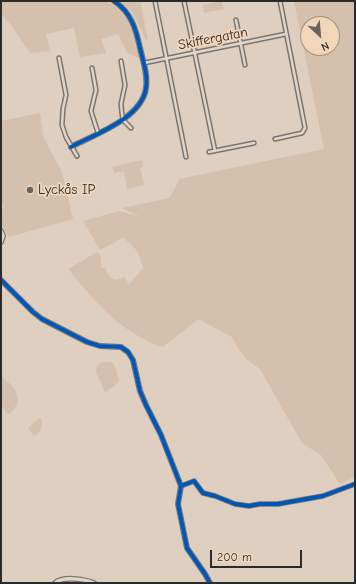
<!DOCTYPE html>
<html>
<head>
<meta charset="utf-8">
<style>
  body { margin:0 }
  #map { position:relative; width:356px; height:584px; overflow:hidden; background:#decfc0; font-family:"Comic Neue",sans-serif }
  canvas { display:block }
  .frame { position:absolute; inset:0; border:2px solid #2b2b2b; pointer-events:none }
  .north { position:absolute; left:300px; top:16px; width:40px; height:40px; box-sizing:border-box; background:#f3d5b9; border:1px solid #a39180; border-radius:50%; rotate:154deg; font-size:11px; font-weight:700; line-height:16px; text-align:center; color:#2b2b2b }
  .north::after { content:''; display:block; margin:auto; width:14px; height:18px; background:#6a645f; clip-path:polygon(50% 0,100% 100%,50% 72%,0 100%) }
  .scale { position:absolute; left:210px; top:550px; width:92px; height:18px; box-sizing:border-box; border:2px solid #2b2b2b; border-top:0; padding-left:5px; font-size:12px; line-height:14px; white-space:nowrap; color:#2b2b2b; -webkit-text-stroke:3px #f3d5b9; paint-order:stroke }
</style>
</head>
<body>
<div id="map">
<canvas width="356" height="584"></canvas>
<div class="frame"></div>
<div class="north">N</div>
<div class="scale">200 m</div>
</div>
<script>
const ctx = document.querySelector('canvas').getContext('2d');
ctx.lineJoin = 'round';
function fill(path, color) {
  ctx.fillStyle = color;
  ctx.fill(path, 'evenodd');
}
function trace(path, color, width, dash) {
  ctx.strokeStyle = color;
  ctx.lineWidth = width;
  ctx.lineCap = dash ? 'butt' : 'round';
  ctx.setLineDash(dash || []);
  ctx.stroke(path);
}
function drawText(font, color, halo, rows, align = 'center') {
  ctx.font = font + ' "Comic Neue",sans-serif';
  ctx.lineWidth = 3.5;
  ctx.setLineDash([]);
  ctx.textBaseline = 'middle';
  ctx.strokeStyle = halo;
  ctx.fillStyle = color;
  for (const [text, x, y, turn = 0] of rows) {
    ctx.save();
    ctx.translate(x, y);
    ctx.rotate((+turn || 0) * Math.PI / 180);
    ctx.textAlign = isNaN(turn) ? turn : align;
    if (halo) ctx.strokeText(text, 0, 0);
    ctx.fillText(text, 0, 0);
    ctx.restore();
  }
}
fill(new Path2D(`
  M1,1H107C132,17 134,31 141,59L127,53L118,34L101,39L106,53L80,57L74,28L46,34L50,51L30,53L11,25L1,14Z
  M120,1H140L148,39L146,40L132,12Z
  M222,1L224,9L204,13L203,5Z
  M294,1H355V477L340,484L321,455L302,443L260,369L246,359L238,348L232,337L198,319L163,347C154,345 148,341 140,337C108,319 91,296 68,269L97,252L101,257V268H105L107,273L114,280L125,277L129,285L143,268C139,252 136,247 123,238L100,250L83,221L119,211L141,217L122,208L170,198L179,179L324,149ZM308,24H332V48H308Z
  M40,113L43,135L48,146L62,172L73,219L9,237C1,232 1,218 1,210L4,208L1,200V121Z
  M142,160L143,167L140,168L144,185L127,189L124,171L114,173L112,167Z
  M102,362H112L115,366L119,381L108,391L105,392L96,372L97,366Z
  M1,376C15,388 26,397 10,414L7,413L1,405Z
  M39,418H41C44,425 42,432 34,436L28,428Z`), '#d4c0ac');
const street = new Path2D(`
  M155,1L186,157
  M184,1L215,151
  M236,20L245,65
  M59,58L66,95L63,109L62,125L66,137L77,156
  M121,61L125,85L121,104L122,114L123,120L131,128
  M144,63L286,34
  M92,68L96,90L91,111L98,133
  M275,139L302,133L305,128L280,1
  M209,152L254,143
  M181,486L194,481L203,493L215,496L235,504L249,506L260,504H278L323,496L355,484`);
const secondary = new Path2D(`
  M71,147C96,134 142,118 146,88C148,74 143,61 140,48C136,29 131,12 114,1
  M1,231L3,236L1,242
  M1,280L33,312L42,319L87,342L100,346L121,347L128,352L133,360L140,391L146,405L161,435L181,486L178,504L187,548L205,574L210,583
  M55,583C63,576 84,579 94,583`);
trace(street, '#7c756e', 5.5);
trace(secondary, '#7c756e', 6);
trace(street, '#e0d5ca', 2.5);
trace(secondary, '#e0d5ca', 3.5);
trace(new Path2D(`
  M71,147C96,134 142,118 146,88C148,74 143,61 140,48C136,29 131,12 114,1
  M1,280L33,312L42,319L87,342L100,346L121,347L128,352L133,360L140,391L146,405L161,435L181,486L178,504L187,548L205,574L210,583
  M181,486L194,481L203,493L215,496L235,504L249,506L260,504H278L323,496L355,484`), '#0057b8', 4);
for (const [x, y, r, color] of [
  [30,190,4,"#6a645f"]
]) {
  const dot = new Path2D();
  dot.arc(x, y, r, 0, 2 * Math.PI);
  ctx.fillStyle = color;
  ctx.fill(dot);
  trace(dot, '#f3d5b9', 1.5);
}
drawText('14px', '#2b2b2b', '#f3d5b9', [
  ["Skiffergatan",213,39,-11]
]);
drawText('14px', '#2b2b2b', '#f3d5b9', [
  ["Lyckås IP",38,190]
], 'left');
</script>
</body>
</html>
